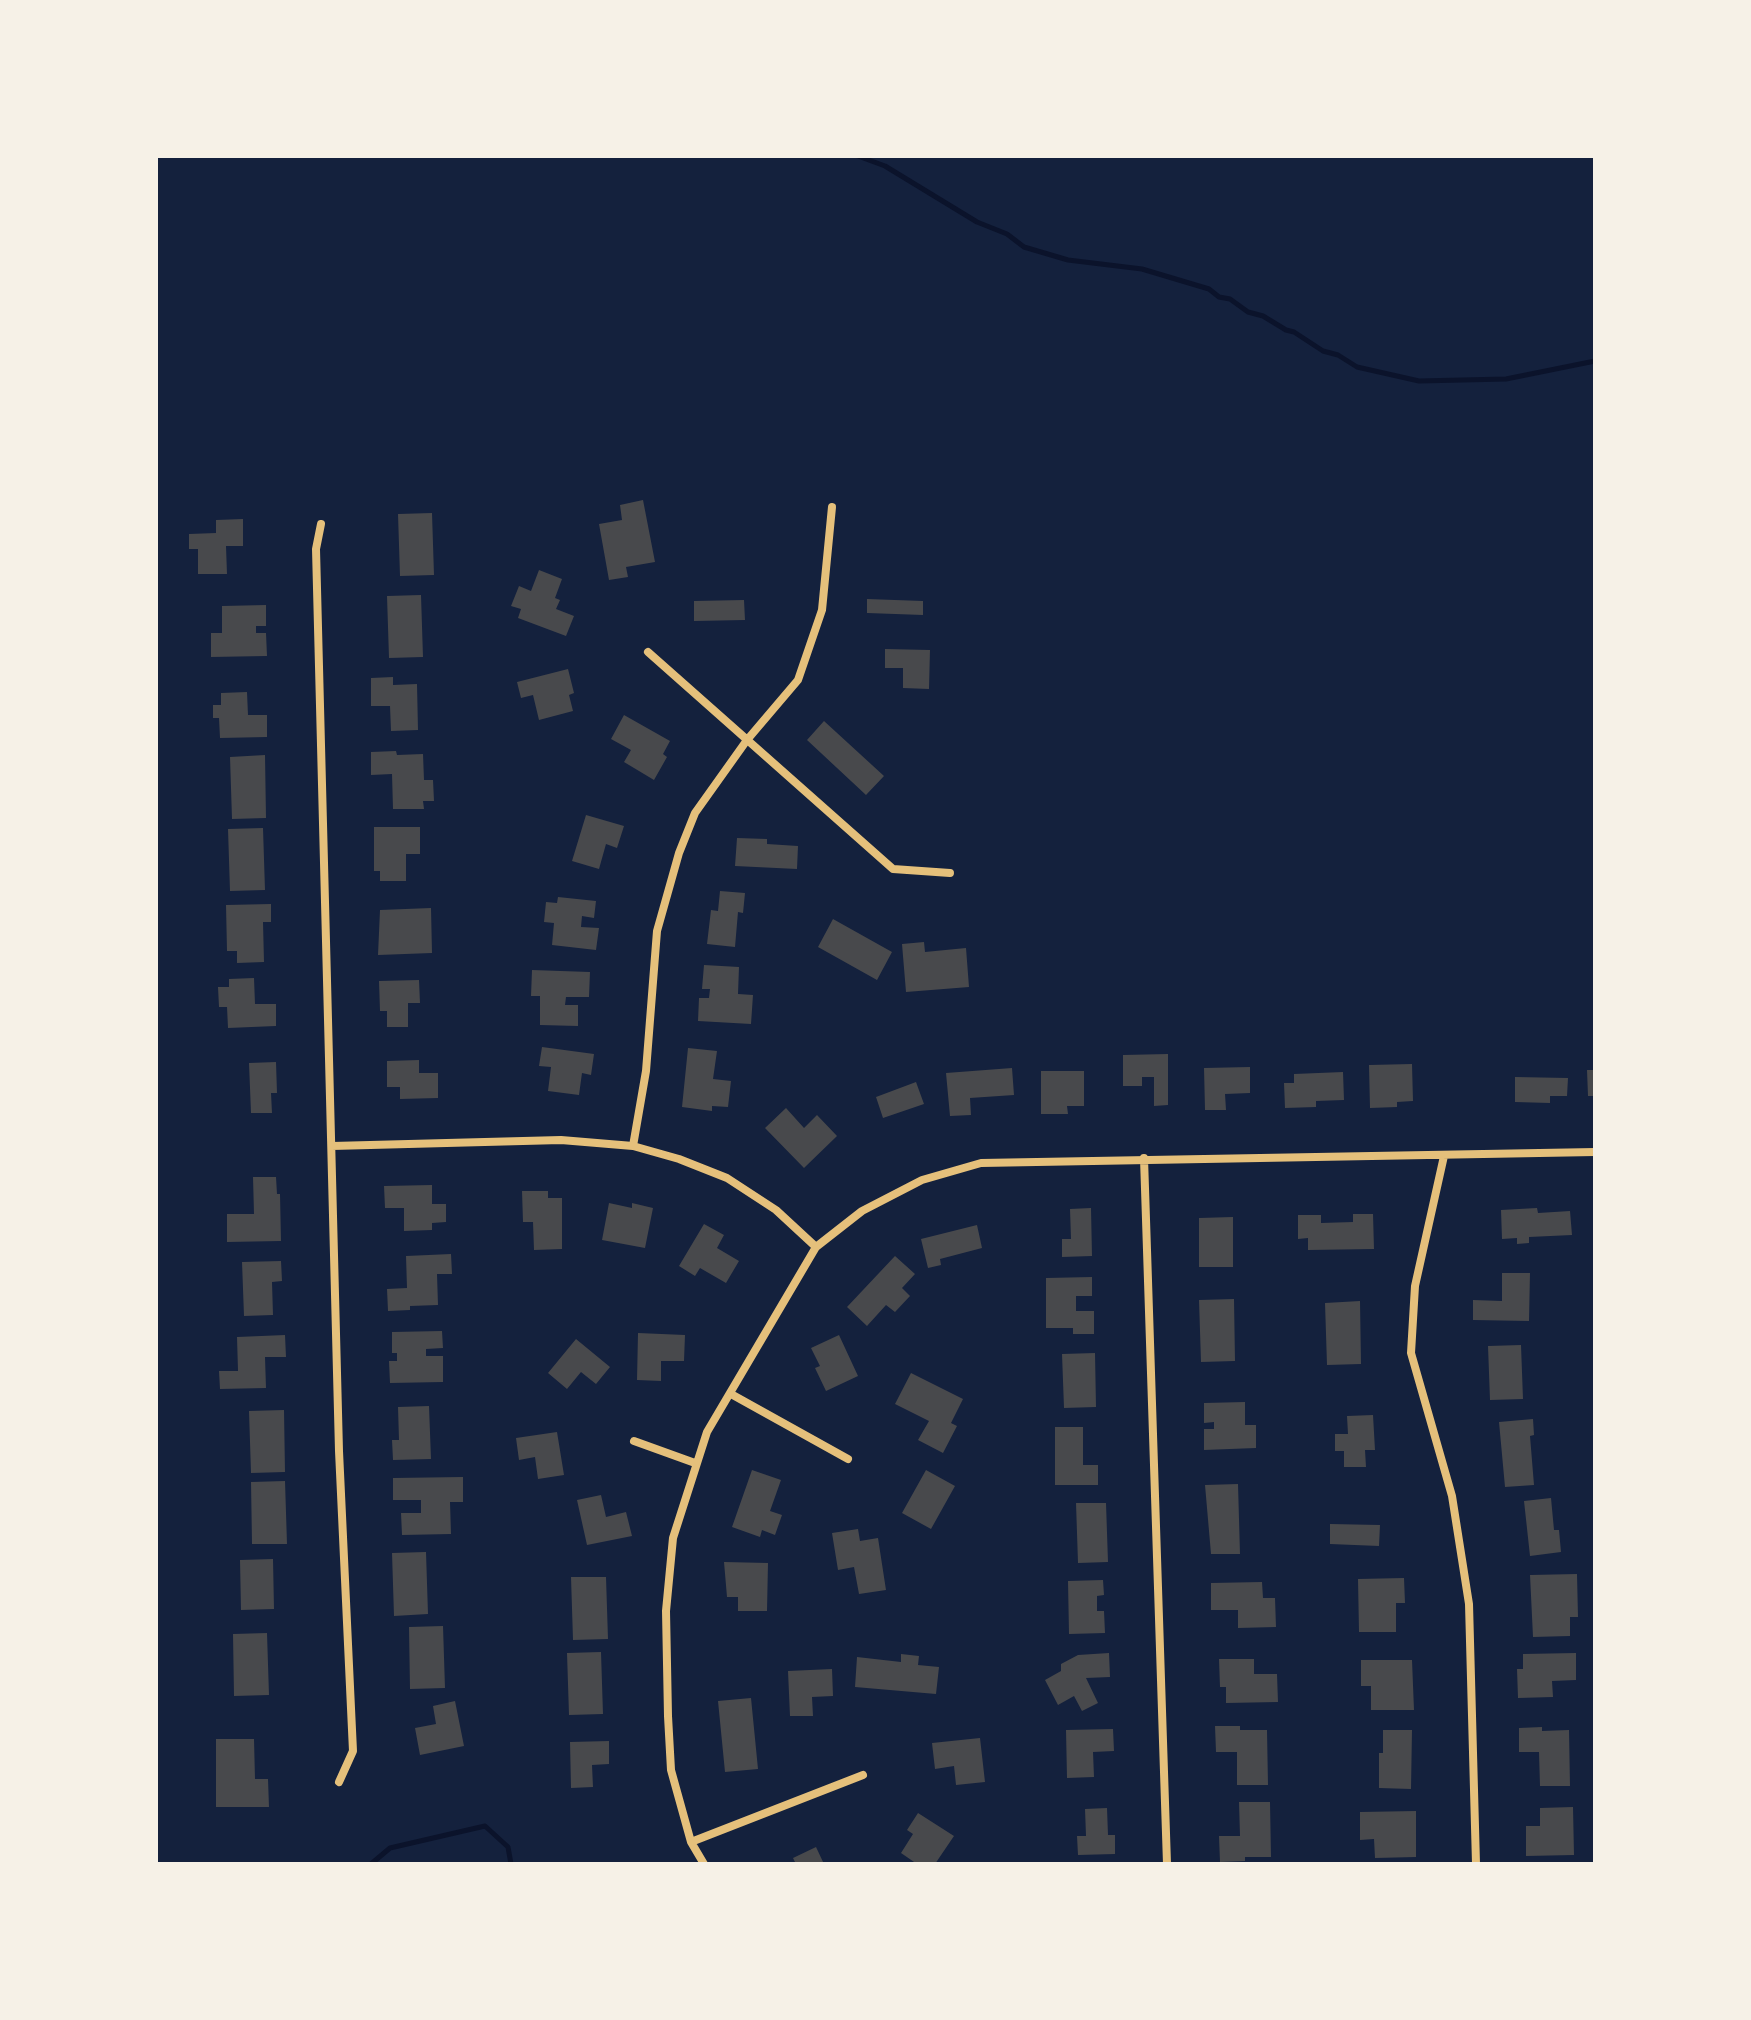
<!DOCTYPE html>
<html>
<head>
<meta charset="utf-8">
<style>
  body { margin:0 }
  #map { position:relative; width:1751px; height:2020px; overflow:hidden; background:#14213d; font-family:Karla,sans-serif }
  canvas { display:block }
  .frame { position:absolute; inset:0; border:158px solid #f6f1e7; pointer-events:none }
</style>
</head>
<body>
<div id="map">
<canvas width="1751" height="2020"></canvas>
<div class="frame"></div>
</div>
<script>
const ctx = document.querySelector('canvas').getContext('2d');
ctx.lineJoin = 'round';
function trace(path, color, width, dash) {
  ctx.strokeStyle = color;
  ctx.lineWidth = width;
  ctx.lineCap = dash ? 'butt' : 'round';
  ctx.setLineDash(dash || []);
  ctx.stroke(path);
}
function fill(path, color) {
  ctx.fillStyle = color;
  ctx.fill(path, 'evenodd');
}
trace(new Path2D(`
  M858,156L885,166L977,222L1007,234L1024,247L1068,260L1142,269L1209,289L1219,297L1230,299L1248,312L1263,316L1286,330L1294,332L1323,351L1338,355L1357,367L1419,381L1506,379L1595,361
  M371,1864L390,1848L485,1826L508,1847L511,1864`), '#0b132b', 5);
fill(new Path2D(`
  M643,500L655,562L626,567L628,577L609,580L599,524L622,520L620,505Z
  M432,513L434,575L400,576L398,514Z
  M243,519V546H226L227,574H198V549H189V534L216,533V520Z
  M539,570L562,579L555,598L560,600L556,609L574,616L566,636L518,618L521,609L511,606L519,586L531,591Z
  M421,595L423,657L389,658L387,596Z
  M867,599L923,601V615L867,613Z
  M744,600L745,620L694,621V601Z
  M266,605V626H256V633H266L267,656L211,657V633H222V606Z
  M885,649L930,650L929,689L903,688V668H885Z
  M568,669L574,693L569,695L573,711L539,720L533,695L521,698L517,682Z
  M393,677V685L417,684L418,730L391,731L390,706H371V678Z
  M247,692L248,715H267V737L220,738L219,718H213V705H221V693Z
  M624,715L670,741L663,754L667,757L654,780L624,762L631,750L611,739Z
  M824,721L884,776L866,795L807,740Z
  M396,751L397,755L423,754L424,780H433L434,801H423L424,809H393L392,774L371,775V752Z
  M265,755L266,818L232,819L230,757Z
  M586,815L624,826L617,848L606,844L599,869L572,861Z
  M374,827H420V854H406V881H380V871H374Z
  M263,828L265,890L230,891L228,829Z
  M737,838L767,839V844L798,846L797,869L735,866Z
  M720,891L745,893L743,913L738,912L735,947L707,944L711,910L718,911Z
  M558,897L596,901L594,918L582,916L581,927L599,928L596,950L552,945L554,923L544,922L546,902L557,903Z
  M271,904V922H263L264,962L237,963V951H227L226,905Z
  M431,908L432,953L378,955L380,910Z
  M833,919L892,952L877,980L818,947Z
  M924,942L925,952L966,948L969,987L906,992L902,944Z
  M704,965L739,967L738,994L753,995L751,1024L698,1021L699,998H709L710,989H702Z
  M532,970L590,972L589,997H566L565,1005H578V1026L540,1025V996H531Z
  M254,978L255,1004H276V1026L228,1028L227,1007H219L218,987H229V979Z
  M419,980L420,1003H408V1027H387V1011H380L379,981Z
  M542,1047L594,1054L591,1075L582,1073L579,1095L548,1091L551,1067L539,1066Z
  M688,1048L717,1051L713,1079L731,1081L728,1107L712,1106V1111L682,1107Z
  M1168,1054V1105L1154,1106V1077H1142V1086H1123V1055Z
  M419,1060V1073H438V1098L400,1099V1087H387V1061Z
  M276,1062L277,1093H271L272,1113H251L249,1063Z
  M1412,1064L1413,1101L1397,1102V1107L1370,1108L1369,1065Z
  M1250,1067V1093L1225,1094L1226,1110H1205L1204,1068Z
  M1012,1068L1014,1095L970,1098L971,1115L950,1116L946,1073Z
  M1587,1070H1595V1096H1588Z
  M1041,1071H1084V1106H1067L1068,1114H1041Z
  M1343,1072L1344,1100L1316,1101V1107L1285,1108L1284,1083H1294V1074Z
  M1515,1077L1568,1078L1567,1096H1550V1103L1515,1102Z
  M916,1082L924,1104L883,1118L876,1097Z
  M786,1108L804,1128L817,1115L837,1136L804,1168L765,1128Z
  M253,1177H276L277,1194H280L281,1241L227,1242V1214H254Z
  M432,1185V1204H446V1222L432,1223V1230L404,1231V1208H385L384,1186Z
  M522,1191H548V1198H562V1249L534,1250L533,1222H523Z
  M609,1203L632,1208V1203L653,1208L645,1248L602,1240Z
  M1091,1208L1092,1256L1062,1257V1239H1071L1070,1209Z
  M1537,1208L1538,1213L1570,1211L1572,1235L1529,1237V1243L1517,1244V1238L1502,1239L1501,1210Z
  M1353,1214H1373L1374,1249L1308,1250V1238L1298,1239V1215H1321V1223L1353,1222Z
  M1233,1217V1267H1199V1218Z
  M704,1224L724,1235L717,1248L739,1261L726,1283L700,1268L695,1276L679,1266Z
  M977,1225L982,1248L940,1259L941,1265L928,1268L921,1239Z
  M451,1254L452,1274H437L438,1305L410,1306V1310L388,1311L387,1289L407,1288L406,1256Z
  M895,1256L915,1274L902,1288L910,1296L895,1312L886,1305L867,1326L847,1307Z
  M281,1261L282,1281L272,1282L273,1315L244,1316L242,1262Z
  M1502,1273H1530L1529,1321L1473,1320V1300L1502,1301Z
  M1092,1277V1296H1076V1311H1094V1334H1073V1328H1046V1278Z
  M1234,1299L1235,1361L1201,1362L1199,1300Z
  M1360,1301L1361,1364L1327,1365L1325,1303Z
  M442,1331L443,1348L426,1349V1356H443V1382L390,1383L389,1361H397V1353H392V1332Z
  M638,1333L685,1335L684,1361H661V1381L637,1380Z
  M285,1335L286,1357H265L266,1388L220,1389L219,1371H238L237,1337Z
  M839,1335L858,1376L826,1391L815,1368L820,1366L811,1348Z
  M576,1339L610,1367L596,1384L581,1372L567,1389L548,1373Z
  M1521,1345L1523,1399L1490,1400L1488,1346Z
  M1095,1353L1096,1407L1064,1408L1062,1354Z
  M911,1373L963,1399L951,1423L957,1426L943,1453L918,1440L929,1421L895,1404Z
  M1245,1402V1425H1256V1448L1204,1450V1429H1214V1422L1204,1423V1403Z
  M429,1406L431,1459L393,1460L392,1440H399L398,1407Z
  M284,1410L285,1472L251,1473L249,1411Z
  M1373,1415L1375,1450H1365L1366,1467H1344V1451H1335V1434H1348L1347,1416Z
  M1533,1419L1534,1435L1530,1436L1534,1485L1505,1487L1499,1422Z
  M1055,1427H1083V1465H1098V1485H1055Z
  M557,1432L564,1475L538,1479L535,1457L519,1460L516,1438Z
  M752,1470L781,1480L770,1511L782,1515L775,1535L762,1530L760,1537L732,1527Z
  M926,1470L955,1486L931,1529L902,1513Z
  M463,1477V1502H450L451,1534L402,1535L401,1513H421V1500H393V1478Z
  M285,1481L287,1544H252L251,1482Z
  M1238,1484L1240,1554H1211L1205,1485Z
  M601,1495L606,1517L626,1512L632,1536L587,1545L577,1500Z
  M1551,1498L1554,1530H1559L1561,1552L1530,1556L1524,1501Z
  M1076,1503H1106L1108,1562L1078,1563Z
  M1330,1524L1380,1525L1379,1546L1330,1544Z
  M858,1529L860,1541L878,1538L886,1590L859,1594L854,1567L838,1570L832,1533Z
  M426,1552L428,1614L394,1616L392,1553Z
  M273,1559L274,1609L241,1610L240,1560Z
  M724,1562L768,1563L767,1611H738V1597H727Z
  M1577,1574L1578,1617H1570V1636L1533,1637L1530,1575Z
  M571,1577H606L608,1639L573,1640Z
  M1404,1578L1405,1603H1396V1632H1359L1358,1579Z
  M1103,1580L1104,1595L1097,1596V1611H1104L1105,1633L1069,1634L1068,1581Z
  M1262,1582L1263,1598H1275L1276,1627L1238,1628V1610H1211V1583Z
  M443,1626L445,1688L410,1689L409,1627Z
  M267,1633L269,1695L234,1696L233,1634Z
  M601,1652L603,1714L569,1715L567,1653Z
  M1109,1653L1110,1677L1086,1678L1098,1703L1082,1711L1074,1696L1058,1705L1045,1680L1061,1671V1664L1078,1655Z
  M1576,1653V1680L1552,1681L1553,1697L1518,1698L1517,1669H1523V1654Z
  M901,1654L919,1656L918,1665L939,1667L936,1694L855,1687L857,1657L901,1662Z
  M1219,1659H1254V1674H1277L1278,1702L1226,1703V1687H1220Z
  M1361,1660H1412L1414,1710H1371V1686H1361Z
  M832,1669L833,1696L812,1697L813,1716H790L788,1671Z
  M751,1698L758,1769L725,1772L718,1701Z
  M455,1701L464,1746L420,1755L415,1728L436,1724L433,1706Z
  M1215,1726H1240V1730H1267L1268,1785H1237V1752H1216Z
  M1542,1727V1731L1569,1730L1570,1786H1540L1539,1752H1519V1728Z
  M1113,1729L1114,1751L1093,1752L1094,1777L1067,1778L1066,1730Z
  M1383,1730H1412L1411,1789L1379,1788V1753H1383Z
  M980,1738L985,1782L956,1785L954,1766L935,1769L932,1743Z
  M216,1739H254L255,1779H268L269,1807H216Z
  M609,1741V1764L592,1765L593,1787L571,1788L570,1742Z
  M1239,1802H1270L1271,1857H1245V1861L1220,1862L1219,1836H1240Z
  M1573,1807L1574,1855L1526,1856V1826H1540V1808Z
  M1107,1808L1108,1835H1115V1854L1078,1855L1077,1836H1086L1085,1809Z
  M1416,1811V1857L1375,1858L1374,1839L1360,1840V1812Z
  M918,1813L954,1836L935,1864H917L901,1853L913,1834L907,1830Z
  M816,1847L824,1864H796L793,1858Z`), '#48494c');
trace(new Path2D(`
  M321,524L316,549L339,1451L353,1751L339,1782
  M648,652L893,869L950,873
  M332,1146L561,1140L633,1146L679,1159L727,1178L776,1210L816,1247
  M633,1146L646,1071L657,931L679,853L695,813L747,740L798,680L822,610L832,507
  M1444,1156L1415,1286L1411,1353L1452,1496L1469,1604L1476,1864
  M1144,1158L1167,1864
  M731,1394L848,1459
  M634,1441L695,1463
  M691,1842L863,1775
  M704,1864L691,1842L671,1770L668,1716L666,1611L673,1538L707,1432L816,1247L862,1211L922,1180L981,1163L1595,1152`), '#e5c07b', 8);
</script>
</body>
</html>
